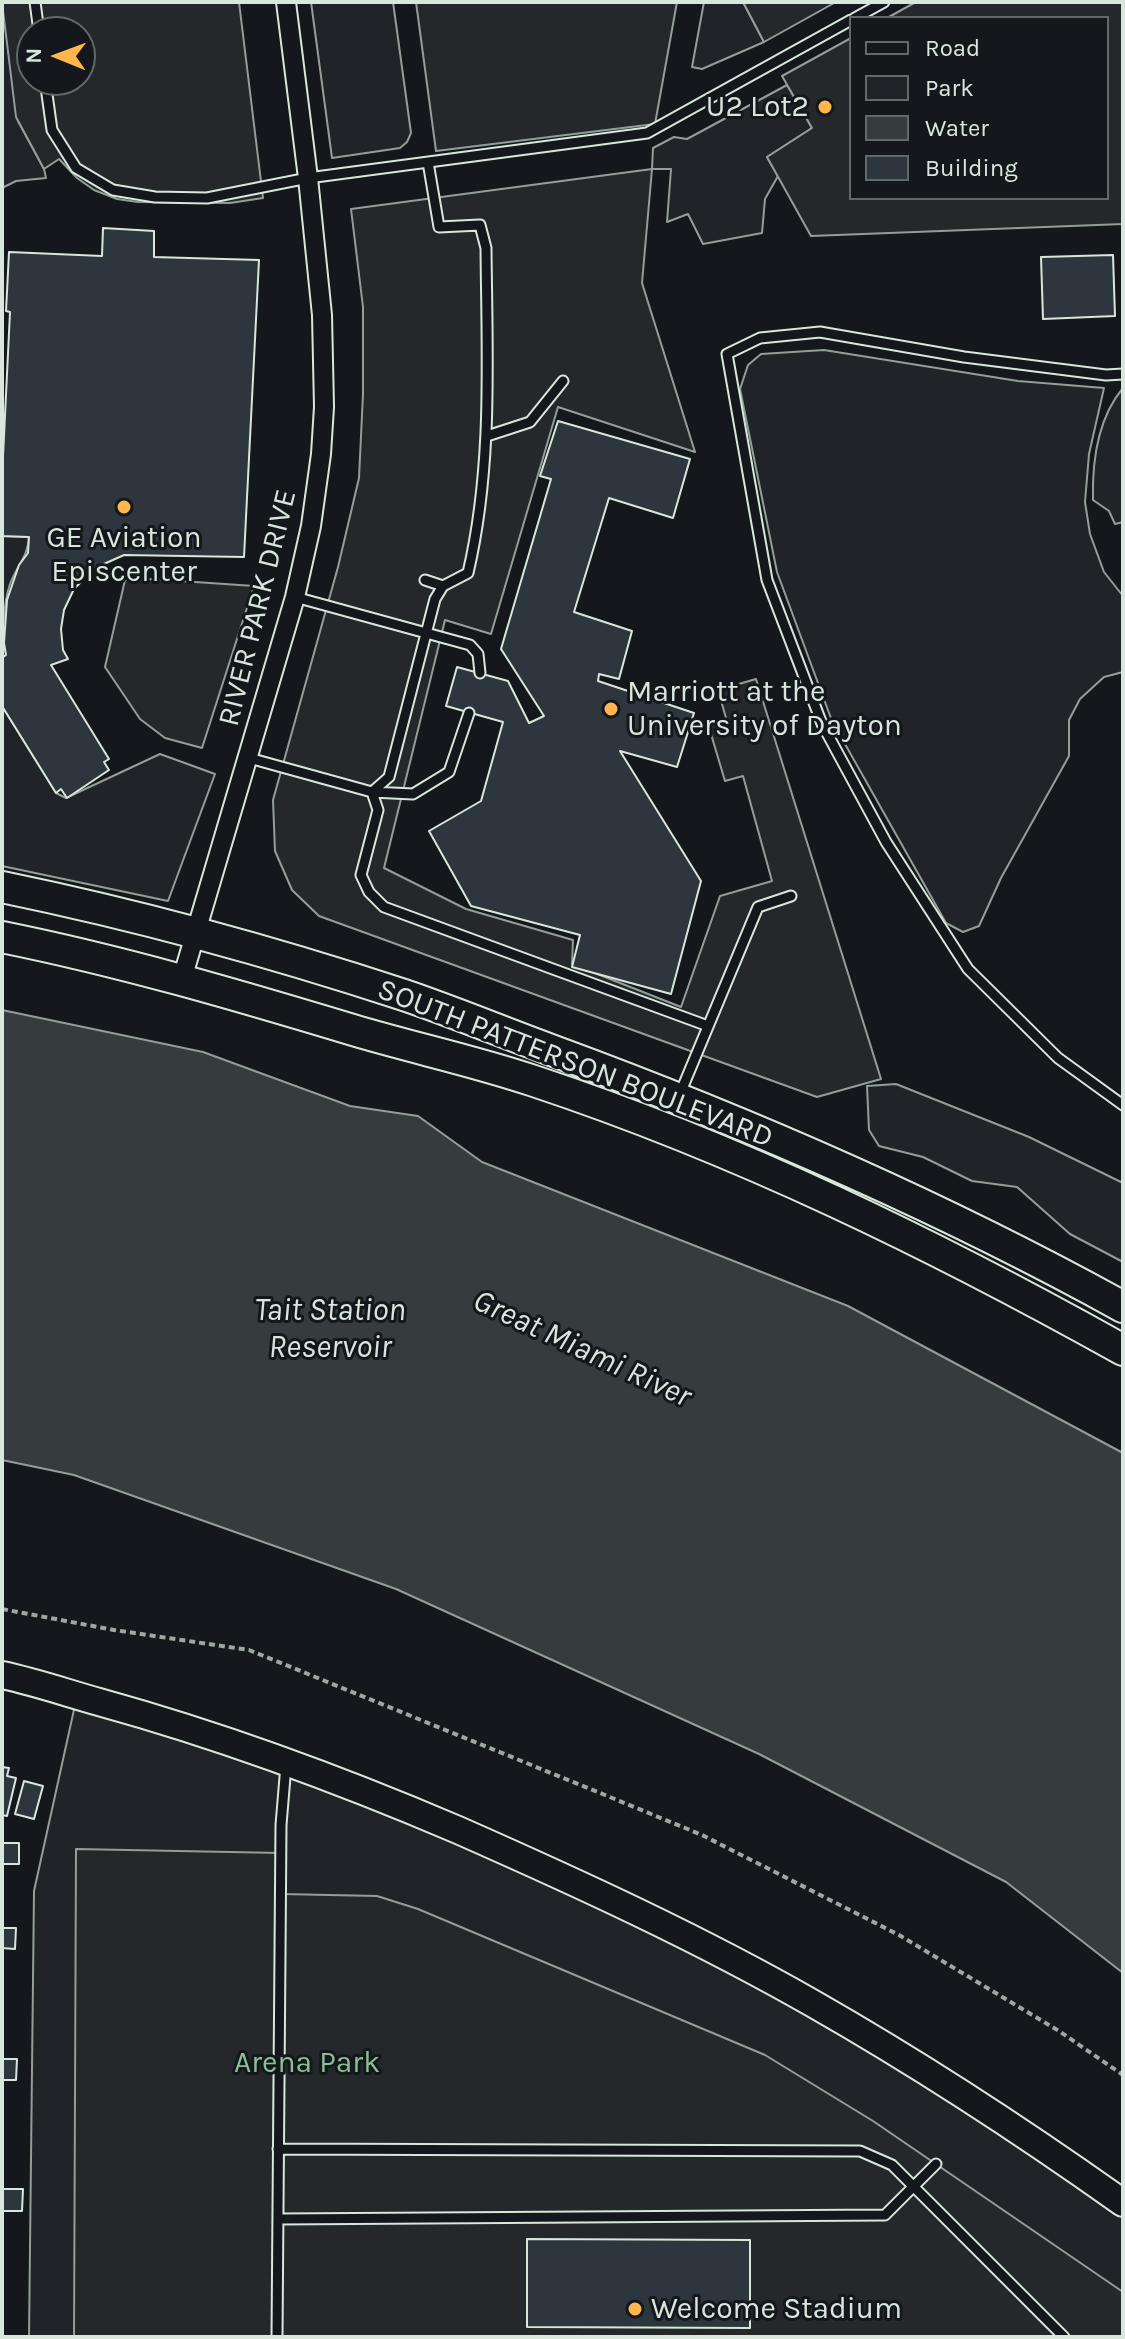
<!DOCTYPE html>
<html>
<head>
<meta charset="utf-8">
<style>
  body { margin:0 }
  #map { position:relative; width:1125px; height:2339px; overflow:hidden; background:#14181c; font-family:Karla,sans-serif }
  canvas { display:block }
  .frame { position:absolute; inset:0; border:4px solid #d8e6dc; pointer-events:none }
  .legend { position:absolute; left:849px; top:16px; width:260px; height:184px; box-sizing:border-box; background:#14181c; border:2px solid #626a69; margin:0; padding:10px 14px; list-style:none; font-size:24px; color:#d8e6dc }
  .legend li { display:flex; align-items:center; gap:16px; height:40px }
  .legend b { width:40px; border:2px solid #626a69 }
  .north { position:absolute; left:16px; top:16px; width:80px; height:80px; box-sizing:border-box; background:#14181c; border:2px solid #626a69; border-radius:50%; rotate:271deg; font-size:22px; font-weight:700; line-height:32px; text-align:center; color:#d8e6dc }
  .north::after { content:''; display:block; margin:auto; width:28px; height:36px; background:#ffb74d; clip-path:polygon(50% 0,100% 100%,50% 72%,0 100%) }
</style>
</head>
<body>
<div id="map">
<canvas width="1125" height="2339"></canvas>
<div class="frame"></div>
<ul class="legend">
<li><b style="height:10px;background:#14181c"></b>Road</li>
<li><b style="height:22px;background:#202428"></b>Park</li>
<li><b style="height:22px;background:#363b3e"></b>Water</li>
<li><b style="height:22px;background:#2c363c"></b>Building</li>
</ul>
<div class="north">N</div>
</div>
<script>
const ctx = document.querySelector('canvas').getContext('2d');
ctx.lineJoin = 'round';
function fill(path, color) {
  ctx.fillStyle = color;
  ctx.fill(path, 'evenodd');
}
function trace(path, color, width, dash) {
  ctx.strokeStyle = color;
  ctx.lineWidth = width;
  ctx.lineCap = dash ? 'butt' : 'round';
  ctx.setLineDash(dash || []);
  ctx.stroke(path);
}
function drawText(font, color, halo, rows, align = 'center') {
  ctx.font = font + ' Karla,sans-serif';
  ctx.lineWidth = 6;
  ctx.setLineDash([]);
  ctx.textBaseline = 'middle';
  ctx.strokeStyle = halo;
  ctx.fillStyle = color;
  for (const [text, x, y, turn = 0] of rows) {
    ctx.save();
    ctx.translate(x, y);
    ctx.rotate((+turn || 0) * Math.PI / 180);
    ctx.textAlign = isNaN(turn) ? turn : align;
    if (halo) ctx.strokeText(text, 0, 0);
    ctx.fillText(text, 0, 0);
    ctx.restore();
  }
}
const green = new Path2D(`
  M311,2H393L411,133L407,142L400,148L332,158Z
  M704,2H743L764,42L702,69L692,67Z
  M2,3L18,121L44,169L46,178L16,181L2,188Z
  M787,85L812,128L767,157L778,176L765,199L762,233L703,244L688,214L667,222L671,169H652L653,148L674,137L687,139Z
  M824,350L1018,381L1104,388L1089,454L1085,502L1090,534L1104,572L1123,596V672L1104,677L1080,699L1069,720V756L1001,878L979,926L963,932L946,923L832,721L777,572L740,389L748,365L761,354Z
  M1123,388V522L1115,524L1109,511L1093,500C1092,461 1097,419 1123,388Z
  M2,536L29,537C28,556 17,566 10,584C3,605 2,633 6,655L2,658Z
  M2,706L56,793L66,798L160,754L215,774L168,901L2,866Z
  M896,1084L1029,1137L1123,1183V1262L1070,1234L1017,1187L972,1181L923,1157L879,1146L869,1130L867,1086Z
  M77,1696L164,1720L642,1914L1123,2203V2337H29L34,1891Z`);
fill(green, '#202428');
trace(green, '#939e99', 2);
const parking = new Path2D(`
  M2,2H239L263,198L230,203L138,202L117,199L94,190L77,178L59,159L44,169L16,117ZM32,32H80V80H32Z
  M416,2H677L655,124L436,151Z
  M743,2H836L764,42Z
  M916,2H1123V224L811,236L767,157L812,128L782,76L851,38V198H1107V18H887Z
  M652,169L642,283L695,452L558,407L491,634L445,620L384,868L466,909L573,940L572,964L681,1007L720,896L772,881L743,776L725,781L708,724L726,718L718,690L756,679L881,1079L817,1097L319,916L292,890L275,851L273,800L338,567L359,478L363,394V307L351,209Z
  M151,579L254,586L202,748L165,738L140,719L105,667L125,580Z
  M76,1849L281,1853V1894L377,1896L418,1909L765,2055L873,2121L1123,2292V2337H74Z`);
fill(parking, '#24282b');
trace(parking, '#939e99', 2);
const water = new Path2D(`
  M2,1010L203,1052L350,1106L418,1116L482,1162L848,1306L1123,1453V1973L1006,1882L759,1754L396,1589L74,1475L2,1460Z`);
fill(water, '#363b3e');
trace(water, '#939e99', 2);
const building = new Path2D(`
  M103,228L154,231V257L259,260L244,557L124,555L95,568L74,589L64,610L61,629L63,650L68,659L51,665L109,759L104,762L109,770L67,798L61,789L56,793L2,706V658L6,655L4,643L7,600L19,565L28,553L29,537L2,536V477L10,312L6,311L9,252L102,256Z
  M1113,255L1115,316L1043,319L1041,257Z
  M558,421L690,459L673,518L609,498L574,612L632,631L619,679L599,674L598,681L694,713L677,767L620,751L701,881L671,994L572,967L580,935L471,906L429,831L481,801L503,722L446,706L457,667L508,681L529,723L544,716L501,649L551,479L540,476Z
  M2,1767L9,1768L7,1776L16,1778L7,1816L2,1815Z
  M24,1781L43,1786L34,1819L15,1814Z
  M2,1843H19V1864H2Z
  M2,1928H16L15,1949L2,1948Z
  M2,2059H17L16,2080H2Z
  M2,2189H23L22,2211H2Z
  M527,2239L750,2240V2328L527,2327Z`);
fill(building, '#2c363c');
trace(building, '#d8e6dc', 2);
const lane = new Path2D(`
  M35,2L39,32
  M855,18L884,2
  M45,80L52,130L76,168L113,190L155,197L207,198L308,178L647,133L851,20
  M1123,374L1106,375L964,357L820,332L760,338L727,354L767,580L822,724L886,842L968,969L1058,1058L1123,1105
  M487,436L530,422L563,381
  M425,580L443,586
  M295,597L470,645L478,654L480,673
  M249,758L372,792L378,810L361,875L369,892L384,907L708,1026
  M372,792L389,777L435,599L443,586L468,573C493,466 487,357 486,248L480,225L439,227L428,162
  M372,792L413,794L449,772L469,713
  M679,1096L758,907L791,896
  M278,2149L860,2151L892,2165L1064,2337
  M278,2219L885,2215L936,2164
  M277,2337L281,1825L286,1765`);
const street = new Path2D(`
  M182,979L295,597L311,526L321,454L324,407L322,315L308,178L286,2`);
const secondary = new Path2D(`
  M2,1675C35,1682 67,1693 99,1702C222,1736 341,1780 458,1830C578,1883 698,1938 812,2003C919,2064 1023,2132 1123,2203`);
const primary = new Path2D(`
  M2,887C138,915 273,952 404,995C454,1012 502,1032 551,1050C747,1122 940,1206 1123,1307
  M2,937C121,961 237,995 353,1030C413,1048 475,1061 534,1081C739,1149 935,1245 1123,1350`);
trace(lane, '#d8e6dc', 13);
trace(street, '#d8e6dc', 22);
trace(secondary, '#d8e6dc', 30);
trace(primary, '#d8e6dc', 34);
trace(new Path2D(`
  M2,1609L114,1630L249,1650L605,1795L702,1835L899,1935L1059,2031L1123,2075`), '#9da8a2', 4, [6, 4]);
trace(lane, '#14181c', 9);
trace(street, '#14181c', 18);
trace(secondary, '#14181c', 26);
trace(primary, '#14181c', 30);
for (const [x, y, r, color] of [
  [825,107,8,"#ffb74d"],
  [124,507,8,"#ffb74d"],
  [611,709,8,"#ffb74d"],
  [635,2309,8,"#ffb74d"]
]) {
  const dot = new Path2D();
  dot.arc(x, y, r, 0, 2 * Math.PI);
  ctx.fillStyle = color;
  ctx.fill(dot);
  trace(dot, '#14181c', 3);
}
drawText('30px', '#d8e6dc', '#14181c', [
  ["U2 Lot2",809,107,"right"],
  ["GE Aviation",124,538,"center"],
  ["Episcenter",124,572,"center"],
  ["Marriott at the",627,692],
  ["University of Dayton",627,726],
  ["Welcome Stadium",651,2309]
], 'left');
drawText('30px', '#d8e6dc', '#14181c', [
  ["RIVER PARK DRIVE",258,608,-76],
  ["SOUTH PATTERSON BOULEVARD",575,1064,21]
]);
drawText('30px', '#8ac095', '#14181c', [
  ["Arena Park",307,2063]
]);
drawText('italic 32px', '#d8e6dc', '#14181c', [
  ["Tait Station",330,1311],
  ["Reservoir",330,1348],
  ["Great Miami River",582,1349,25]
]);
</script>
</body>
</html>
